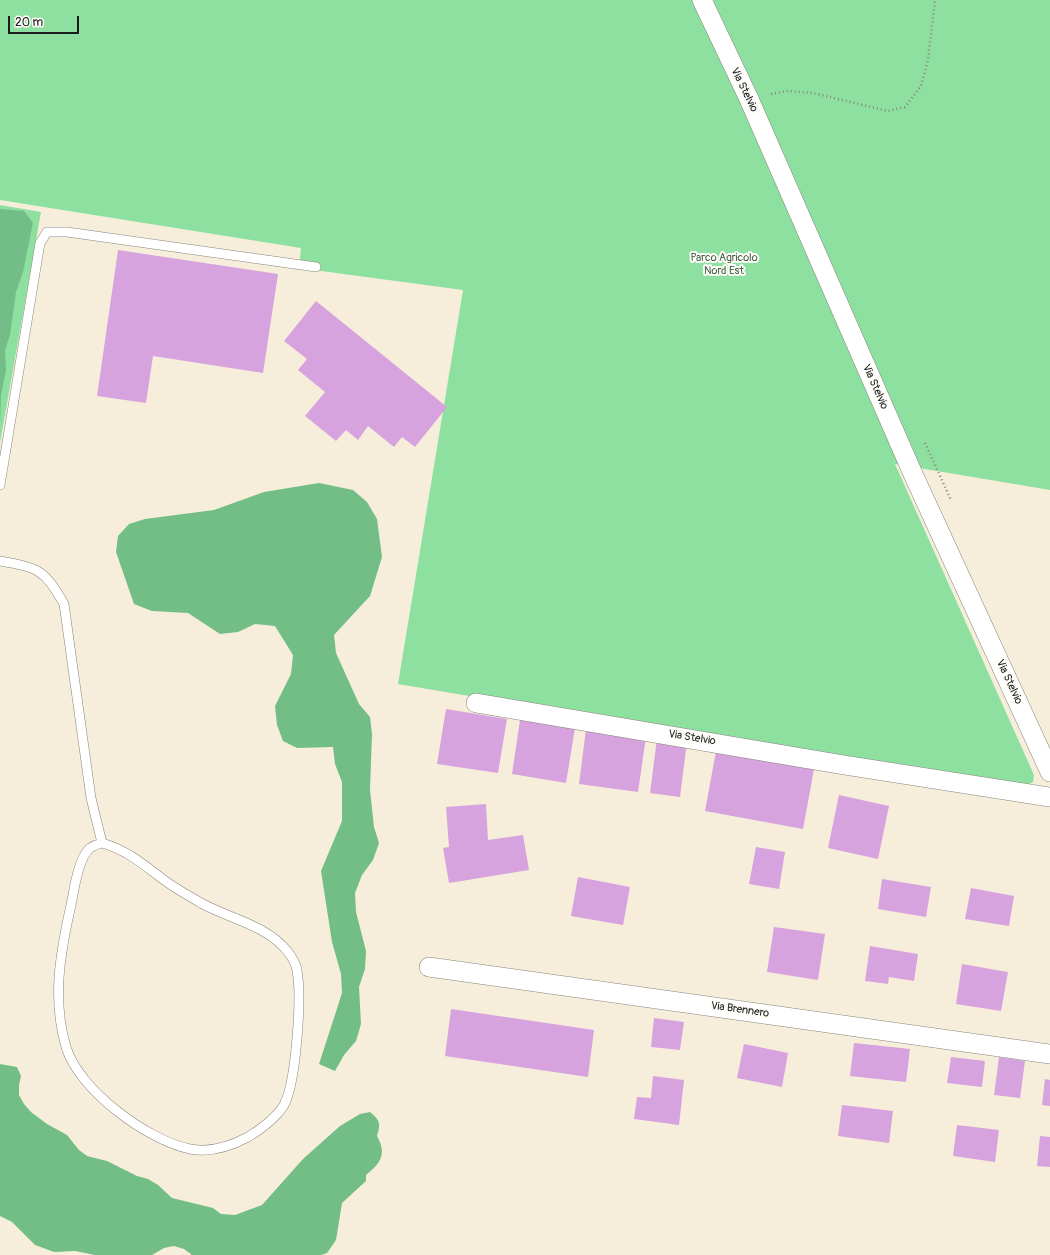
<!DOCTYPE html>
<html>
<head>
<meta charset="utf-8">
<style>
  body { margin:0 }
  #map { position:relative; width:1050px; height:1255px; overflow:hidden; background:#f6eedb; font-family:Pangolin,sans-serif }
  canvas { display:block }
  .scale { position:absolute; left:8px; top:16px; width:71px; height:18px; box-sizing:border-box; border:2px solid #1c1c1c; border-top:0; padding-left:5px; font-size:12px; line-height:14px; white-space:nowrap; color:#1c1c1c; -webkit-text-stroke:3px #fdfcf7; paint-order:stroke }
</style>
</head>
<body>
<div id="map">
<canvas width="1050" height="1255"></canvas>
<div class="scale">20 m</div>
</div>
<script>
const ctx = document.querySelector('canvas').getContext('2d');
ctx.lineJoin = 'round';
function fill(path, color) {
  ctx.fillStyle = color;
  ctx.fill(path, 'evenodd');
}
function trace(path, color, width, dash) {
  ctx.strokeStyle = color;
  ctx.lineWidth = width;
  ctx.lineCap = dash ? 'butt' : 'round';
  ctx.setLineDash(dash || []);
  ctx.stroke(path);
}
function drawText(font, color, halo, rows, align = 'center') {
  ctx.font = font + ' Pangolin,sans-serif';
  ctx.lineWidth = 4;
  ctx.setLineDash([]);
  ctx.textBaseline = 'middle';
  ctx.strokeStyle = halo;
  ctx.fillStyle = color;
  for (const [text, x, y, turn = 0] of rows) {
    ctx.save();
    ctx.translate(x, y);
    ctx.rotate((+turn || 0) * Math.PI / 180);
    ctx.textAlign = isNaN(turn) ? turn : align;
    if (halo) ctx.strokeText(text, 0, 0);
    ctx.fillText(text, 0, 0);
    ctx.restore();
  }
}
fill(new Path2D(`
  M0,0H1050V490L895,464L1034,775L1033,782L1021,789L398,684L463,290L299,268L301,248L0,200Z
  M0,205L41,212L0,443Z`), '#8ee0a0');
fill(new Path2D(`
  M0,209L24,211L33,223L23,272L16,292L10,335L5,350L6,370L1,395L0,426Z
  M319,483L353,490L367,502L377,519L382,557L370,596L334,635L336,653L359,704L370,717L372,734L370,790L374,827L379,843L373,860L362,875L355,893L356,912L366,951L365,969L359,987L361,1024L356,1041L344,1055L335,1071L319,1064L342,993L341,974L332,942L321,871L342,821V782L335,764L333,747L297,748L283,741L277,725L275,706L291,674L293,655L275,626L255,624L238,632L220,634L188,613L152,611L134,604L116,552L118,536L129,524L145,519L214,510L264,492Z
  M0,1064L17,1067L21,1076L19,1085V1095L24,1104L31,1112L47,1124L67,1135L79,1150L87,1156L107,1161L137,1176L148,1179L158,1185L172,1198L213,1208L221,1214L235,1215L262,1205L303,1159L340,1126L360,1114L370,1112C380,1120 381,1124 377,1136C387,1154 381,1163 366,1175V1181L342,1203L336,1240L327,1253L321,1255H192L184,1249L174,1246L164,1248L152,1255H95L75,1251L54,1252L35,1245L12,1222L0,1216Z`), '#72be86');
fill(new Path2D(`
  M118,250L278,274L263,373L153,356L146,403L97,396Z
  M316,301L447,407L415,447L402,437L394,447L368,426L358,440L346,430L336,441L305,416L325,392L298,370L307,359L284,341Z
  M446,709L507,719L498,773L437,764Z
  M520,720L575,728L566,783L512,774Z
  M586,729L646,737L638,792L579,784Z
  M657,739L687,742L680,797L650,793Z
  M717,746L815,764L803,829L705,811Z
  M839,795L889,806L878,859L828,848Z
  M486,804L488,840L523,835L529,870L449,883L443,848L449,847L446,807Z
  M756,847L785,852L779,889L749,884Z
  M578,877L630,887L623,925L571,916Z
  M882,879L931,887L926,917L878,909Z
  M971,888L1014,896L1009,926L965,919Z
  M774,927L825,934L818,980L767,972Z
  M870,946L918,954L914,981L889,977L888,984L865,981Z
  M962,964L1008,972L1001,1011L956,1004Z
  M451,1009L594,1030L588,1077L445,1056Z
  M654,1018L684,1022L680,1050L651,1047Z
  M854,1043L910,1049L906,1082L850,1076Z
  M744,1044L788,1053L782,1087L737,1078Z
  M951,1057L985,1061L982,1087L947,1083Z
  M999,1057L1025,1061L1020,1098L994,1095Z
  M653,1076L684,1080L679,1125L634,1119L637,1097L651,1098Z
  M1045,1079L1050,1080V1106L1042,1105Z
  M842,1105L893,1111L889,1143L838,1136Z
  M957,1125L999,1130L995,1162L953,1156Z
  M1040,1136L1050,1137V1167L1037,1166Z`), '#d6a3de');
const service = new Path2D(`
  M0,485L40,243L47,232H67L316,267
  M0,561C39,568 44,569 64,604L91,798L102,843
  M102,843C127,850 144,865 164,880C176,889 189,896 201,903C230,919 267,925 288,952C292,957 297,966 297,971C302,997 296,1083 284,1105C277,1117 260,1130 248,1137C231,1146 210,1153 190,1149C147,1140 79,1090 66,1047C52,999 60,954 71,905C74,891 78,858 90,848C93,846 98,844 102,843Z`);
const minor = new Path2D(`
  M702,0L749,99L913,474L1050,772
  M476,703L844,765L1050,797
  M429,967L1050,1054`);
trace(service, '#89857c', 10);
trace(minor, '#89857c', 20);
trace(new Path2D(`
  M771,94L787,91L813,93L888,111L905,107L921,86L928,60L935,0
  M925,443L951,500`), '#89857c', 2.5, [1, 3]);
trace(service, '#fff', 9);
trace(minor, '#fff', 19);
drawText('11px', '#1c1c1c', '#fdfcf7', [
  ["Via Stelvio",744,90,64],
  ["Via Stelvio",875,387,66],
  ["Via Stelvio",1009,682,65],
  ["Via Stelvio",692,738,9],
  ["Via Brennero",740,1010,8]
]);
drawText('11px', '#44614a', '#fdfcf7', [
  ["Parco Agricolo",724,258],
  ["Nord Est",724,271]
]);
</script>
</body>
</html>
